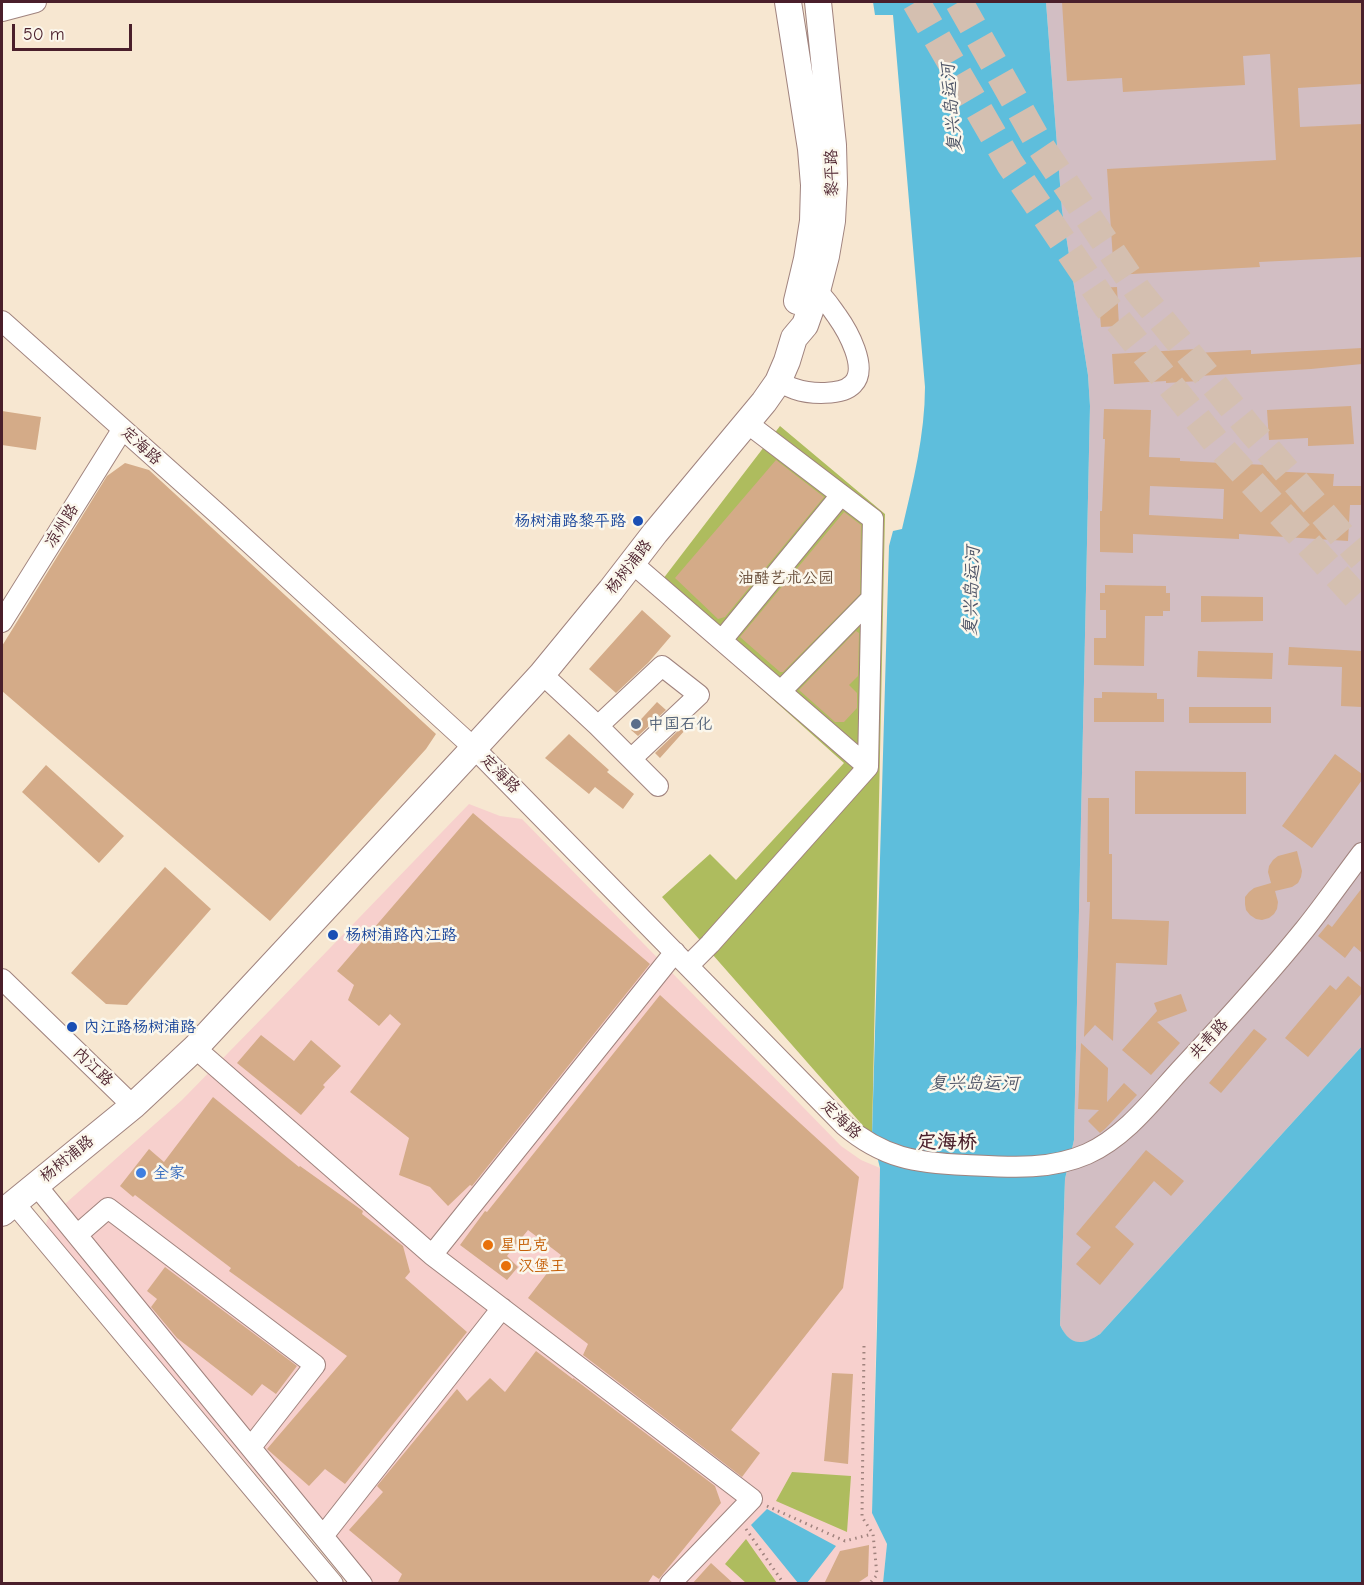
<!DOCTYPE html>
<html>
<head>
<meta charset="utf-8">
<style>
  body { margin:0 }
  #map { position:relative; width:1364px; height:1585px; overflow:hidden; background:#f7e7d1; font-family:"Comic Neue",sans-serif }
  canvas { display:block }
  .frame { position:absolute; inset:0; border:3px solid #4a1f2b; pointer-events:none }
  .scale { position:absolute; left:12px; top:24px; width:120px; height:27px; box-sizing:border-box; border:3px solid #4a1f2b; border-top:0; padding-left:8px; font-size:18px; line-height:21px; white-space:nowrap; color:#4a1f2b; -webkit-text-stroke:4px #fbf7ec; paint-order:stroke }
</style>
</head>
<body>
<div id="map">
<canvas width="1364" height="1585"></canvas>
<div class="frame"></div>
<div class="scale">50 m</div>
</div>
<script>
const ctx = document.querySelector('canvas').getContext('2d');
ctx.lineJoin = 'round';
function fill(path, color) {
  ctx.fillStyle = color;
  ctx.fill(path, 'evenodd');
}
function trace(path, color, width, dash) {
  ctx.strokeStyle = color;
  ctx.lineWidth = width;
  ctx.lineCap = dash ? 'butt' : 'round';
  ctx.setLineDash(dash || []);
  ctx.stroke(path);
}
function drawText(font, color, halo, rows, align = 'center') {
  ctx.font = font + ' "Comic Neue","LXGW WenKai TC",sans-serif';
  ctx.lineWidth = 5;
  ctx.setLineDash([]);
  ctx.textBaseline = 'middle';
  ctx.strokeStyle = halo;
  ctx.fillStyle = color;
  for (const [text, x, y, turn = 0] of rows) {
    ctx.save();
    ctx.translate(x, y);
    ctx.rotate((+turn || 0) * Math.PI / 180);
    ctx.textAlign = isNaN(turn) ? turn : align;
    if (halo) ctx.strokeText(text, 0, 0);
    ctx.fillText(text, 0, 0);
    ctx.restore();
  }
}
fill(new Path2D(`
  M469,804L500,816L522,819L841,1146L861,1160L880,1168L872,1512L887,1544L883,1583H349L48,1230L46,1223L48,1219L182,1100L274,1006Z`), '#f7d0cd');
fill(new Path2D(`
  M1046,2H1362V1046L1100,1334L1091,1340L1083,1342H1076L1069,1339L1064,1333L1060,1325L1065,1179L1074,1140L1090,406L1088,375L1062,210Z`), '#d2bec3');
fill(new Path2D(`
  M780,426L885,514L872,1136L662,897L710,854L736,880L844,763L653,592Z
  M792,1472L851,1476L847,1532L776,1501Z
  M746,1539L777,1583H746L725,1564Z`), '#aebc5e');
fill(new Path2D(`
  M873,2H1046L1062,210L1088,375L1090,406L1074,1140L1065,1179L1060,1325C1070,1346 1082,1346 1100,1334L1362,1046V1583H883L887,1544L872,1513L877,1326L880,1168L872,1136L889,546L893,531L902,529C913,483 925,434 925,387L893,15H875Z
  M767,1509L836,1546L807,1583H798L751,1525Z`), '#5ebedc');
fill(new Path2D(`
  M1062,2H1362V84L1298,88L1300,127L1362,124V257L1259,262L1260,267L1114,275L1107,169L1276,160L1270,54L1243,56L1245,85L1123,92L1122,78L1067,81Z
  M1117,287L1119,326L1101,327L1098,288Z
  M1362,348V364L1311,369L1199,376V381L1166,383V381L1114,384L1112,354L1197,349V353L1251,350V354Z
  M1351,406L1354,444L1308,446V438L1269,440L1267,410Z
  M1104,409L1151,410L1149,457L1180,458V461L1267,465V471L1334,474L1333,486H1362V505H1350L1348,541L1239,534V539L1133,534V553L1100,552V511H1102L1105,439H1103ZM1150,486L1224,489L1223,519L1149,515Z
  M2,411L41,417L36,450L2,445Z
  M776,460L824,497L725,617L718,619L675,578Z
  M125,463L149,470L436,734L426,749L270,921L2,691V646L107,476Z
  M844,512L861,525L860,594L783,672H780L740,637Z
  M1105,585L1166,586V593H1170V611H1163V616H1145L1144,666L1094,665V638H1106V610H1100V593H1105Z
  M1201,596L1263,597V621L1201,622Z
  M642,610L671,636L648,663L616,693L589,669Z
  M856,631L859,633L858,676L849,685L857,693V708L844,722H835L799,690Z
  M1289,647L1362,651V707L1341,706L1342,667L1288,665Z
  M1198,651L1273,653L1272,679L1197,677Z
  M1102,692L1157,693V699H1164V722H1094V698H1102Z
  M657,702L666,710L638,736L631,730Z
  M1189,707H1271V723H1189Z
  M683,726L686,729L660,758L655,753Z
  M569,734L609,770L607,772L634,794L623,809L595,787L589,794L545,758Z
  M1335,754L1362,774V780L1312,848L1282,826Z
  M46,765L124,836L99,863L22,792Z
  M1135,771L1246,772V814H1135Z
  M1088,798H1109V854H1112V919L1169,921L1167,965L1116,963L1113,1041L1095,1025L1084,1037L1090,902H1087Z
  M473,813L650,964L472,1186L470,1185L448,1206L430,1187L399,1175L409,1138L350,1092L401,1024L390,1014L379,1026L348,1000L354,985L337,971Z
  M1297,851L1302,871L1301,877L1298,883L1292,887L1275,891L1278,902L1277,909L1274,914L1269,918L1262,920L1256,919L1250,915L1246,910L1245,904V897L1249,892L1254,888L1271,883L1268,872L1269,866L1273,860L1278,856Z
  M165,867L211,909L127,1005L106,1004L71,973Z
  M1362,888V953L1354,946L1345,958L1318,936L1328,924L1332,927Z
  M1348,976L1362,988V993L1308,1057L1285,1038L1330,985L1336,990Z
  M1181,994L1187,1011L1157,1022L1180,1043L1151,1075L1122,1050L1157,1011L1154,1003Z
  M660,995L859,1177L843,1288L731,1430L760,1453L742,1477L583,1355L588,1344L528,1298L561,1255L528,1230L507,1256L518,1267L507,1280L460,1245L485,1211L487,1212Z
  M1254,1029L1267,1039L1221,1093L1209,1083Z
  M261,1035L294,1061L311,1040L341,1066L323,1085L325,1087L301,1115L237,1063Z
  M1081,1043L1108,1068L1107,1102L1124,1083L1137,1095L1105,1129L1100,1133L1088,1121L1099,1110L1078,1109Z
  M213,1097L299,1167L300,1166L363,1211L362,1214L403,1246L410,1272L405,1278L467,1332L345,1484L325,1469L309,1486L267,1449L347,1356L229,1271L231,1268L135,1195L133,1197L120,1186L149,1149L164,1162Z
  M1146,1150L1184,1181L1171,1196L1154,1181L1115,1227L1134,1244L1100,1285L1076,1264L1091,1247L1076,1234Z
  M165,1267L297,1366L276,1394L262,1384L252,1396L177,1338L151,1307L157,1299L147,1291Z
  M536,1351L573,1379V1378L715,1486L721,1503L659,1579L653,1575L647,1584H397L402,1574L349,1530L383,1492L377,1486L457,1389L467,1401L490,1378L505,1392Z
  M832,1373L853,1374L848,1464L824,1461Z
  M869,1545L868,1576L856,1584H824L840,1551Z
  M711,1563L734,1584H692Z`), '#d4ab88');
trace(new Path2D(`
  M916,2L1010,164L1108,308L1221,448L1362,603
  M959,2L1041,147L1138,291L1250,429L1362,559`), '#d4bfb0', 28, [28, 14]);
const minor = new Path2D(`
  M2,11L36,2
  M2,321L219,515L474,748L844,1125C883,1158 916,1163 966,1165C1007,1167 1048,1171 1087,1154C1127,1136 1155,1097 1184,1066C1226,1021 1267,976 1305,929C1325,904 1343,878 1362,853
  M778,382C784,384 789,387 795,389C809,394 842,396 853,384C869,368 847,330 837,316C831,308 824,296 816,291C814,289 810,289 807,288
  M632,563L868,767
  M2,622L122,430
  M722,640L841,495
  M542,674L598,726L658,786
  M781,691L871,599
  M598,726L662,666L699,695L631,759
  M689,965L710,944L868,767L873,519L747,423
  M2,979L133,1106
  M195,1048L432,1255L752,1499L670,1584
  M36,1185L362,1584
  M14,1203L333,1584
  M77,1235L108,1208L315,1365L251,1447
  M432,1255L675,952
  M323,1536L502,1308`);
const major = new Path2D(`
  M788,2L811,149L814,185L813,221L807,259L797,301
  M2,1213L133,1106L195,1048L474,748L542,674L611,590L655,533L764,402L778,382L787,361L794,338L805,325L817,291L826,256L832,221L834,184L833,145L818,2`);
trace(minor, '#a0837e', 22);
trace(major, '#a0837e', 28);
trace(new Path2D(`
  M864,1346L862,1517L873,1534L877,1575L869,1584
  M767,1506L845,1541L872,1534
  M746,1529L784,1584`), '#a0837e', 3, [1.5, 4.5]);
trace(minor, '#fff', 20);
trace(major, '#fff', 26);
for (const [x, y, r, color] of [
  [638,521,6,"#1a4fb4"],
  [636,724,6,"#5c6f8a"],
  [333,935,6,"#1a4fb4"],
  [72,1027,6,"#1a4fb4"],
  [141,1173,6,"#3f7fe0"],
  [488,1245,6,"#e8710a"],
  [506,1266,6,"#e8710a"]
]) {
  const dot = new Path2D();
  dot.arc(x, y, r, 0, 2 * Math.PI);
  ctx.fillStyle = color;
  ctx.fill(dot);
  trace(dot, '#fbf7ec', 2);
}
drawText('16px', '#4a1f2b', '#fbf7ec', [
  ["黎平路",832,173,-91],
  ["定海路",141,446,42],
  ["凉州路",62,526,-58],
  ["杨树浦路",629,567,-52],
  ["定海路",500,774,45],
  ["共青路",1209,1039,-47],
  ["内江路",93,1067,44],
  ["定海路",841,1120,43],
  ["杨树浦路",67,1159,-39]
]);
drawText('16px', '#164399', '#fbf7ec', [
  ["杨树浦路黎平路",626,521,"right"],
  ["杨树浦路内江路",345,935],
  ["内江路杨树浦路",84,1027]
], 'left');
drawText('16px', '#684e3a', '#fbf7ec', [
  ["油酷艺术公园",786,578]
]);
drawText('16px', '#4e5e75', '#fbf7ec', [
  ["中国石化",648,724]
], 'left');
drawText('16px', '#366cbe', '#fbf7ec', [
  ["全家",153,1173]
], 'left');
drawText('16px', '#c56008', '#fbf7ec', [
  ["星巴克",500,1245],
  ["汉堡王",518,1266]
], 'left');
drawText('italic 18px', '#515769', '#fbf7ec', [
  ["复兴岛运河",952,108,-95],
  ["复兴岛运河",972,591,-88],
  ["复兴岛运河",974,1084]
]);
drawText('bold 20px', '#4a1f2b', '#fbf7ec', [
  ["定海桥",947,1142]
]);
</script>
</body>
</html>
